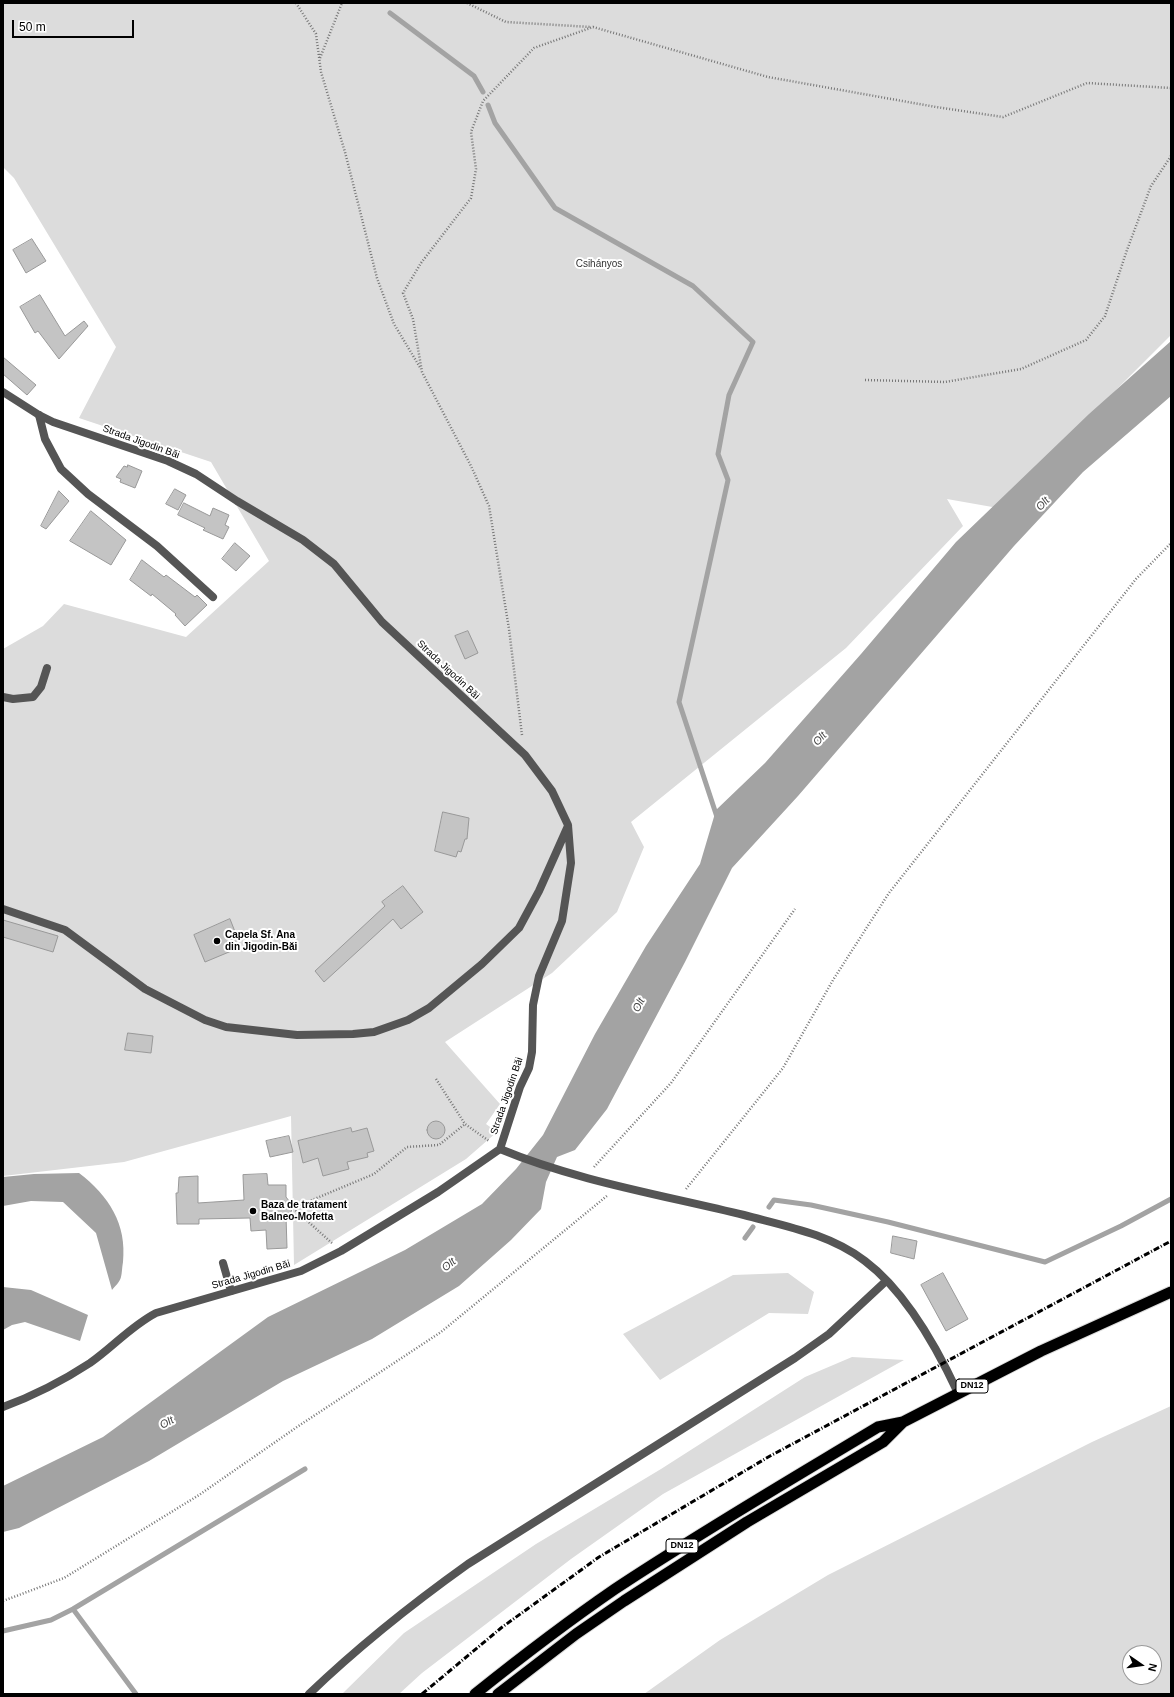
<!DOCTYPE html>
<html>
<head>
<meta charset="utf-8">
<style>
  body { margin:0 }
  #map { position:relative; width:1174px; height:1697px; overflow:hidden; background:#fff; font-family:Helvetica,sans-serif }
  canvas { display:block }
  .frame { position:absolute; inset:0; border:4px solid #000; pointer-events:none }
  .north { position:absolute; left:1122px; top:1645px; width:40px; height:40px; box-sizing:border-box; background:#fff; border:1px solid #999; border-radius:50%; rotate:103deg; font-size:11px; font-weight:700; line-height:16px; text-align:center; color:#000 }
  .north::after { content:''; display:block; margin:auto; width:14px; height:18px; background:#000; clip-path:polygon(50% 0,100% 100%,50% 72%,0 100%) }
  .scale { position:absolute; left:12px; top:20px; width:122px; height:18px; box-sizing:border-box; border:2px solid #000; border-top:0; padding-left:5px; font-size:12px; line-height:14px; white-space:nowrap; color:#000; -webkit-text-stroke:3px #fff; paint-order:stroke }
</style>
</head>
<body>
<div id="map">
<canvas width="1174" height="1697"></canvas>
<div class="frame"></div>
<div class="north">N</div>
<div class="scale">50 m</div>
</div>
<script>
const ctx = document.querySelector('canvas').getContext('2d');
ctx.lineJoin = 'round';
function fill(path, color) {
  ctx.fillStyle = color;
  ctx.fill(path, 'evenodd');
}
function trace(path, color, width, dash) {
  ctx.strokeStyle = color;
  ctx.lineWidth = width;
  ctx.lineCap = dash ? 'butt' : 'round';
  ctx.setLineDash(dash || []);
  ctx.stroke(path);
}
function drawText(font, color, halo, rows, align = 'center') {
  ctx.font = font + ' Helvetica,sans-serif';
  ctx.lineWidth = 4;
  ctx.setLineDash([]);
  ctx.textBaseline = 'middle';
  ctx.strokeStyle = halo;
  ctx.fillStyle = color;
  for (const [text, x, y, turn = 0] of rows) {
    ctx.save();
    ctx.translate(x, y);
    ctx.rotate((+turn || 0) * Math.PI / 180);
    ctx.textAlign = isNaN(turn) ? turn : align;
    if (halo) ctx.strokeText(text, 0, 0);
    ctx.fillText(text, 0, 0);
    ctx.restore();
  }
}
fill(new Path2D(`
  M3,3H1171V335L998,508L947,499L963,526L846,648L631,822L644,847L617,912L552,973L445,1042L500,1104L486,1124L497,1132L466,1159L294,1265L291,1116L124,1162L3,1176V649L43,626L64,604L186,637L269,561L211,462L79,418L116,347L14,178L3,167Z
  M788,1273L814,1292L808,1314L769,1313L660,1380L623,1334L733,1275Z
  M852,1357L904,1360L663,1494L571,1559L422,1673L399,1694H342L404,1633L536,1544L661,1469L805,1377Z
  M1171,1406V1694H644L720,1640L828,1575L1092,1442ZM1130,1653H1154V1677H1130Z`), '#dcdcdc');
fill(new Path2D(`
  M1171,341V396L1083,472L1014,546L798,796L732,868L685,962L607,1109L575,1150L557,1157L546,1182L541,1209L511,1240L459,1286L372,1339L283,1381L149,1461L19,1528L3,1532V1486L103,1437L268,1317L405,1250L482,1204L516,1169L543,1135L595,1034L646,946L700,864L716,810L765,763L861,654L956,542L1089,414Z
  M79,1173C109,1196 127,1224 123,1262C122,1267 122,1273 121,1277C120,1282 115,1286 112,1290L96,1233L63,1202L31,1201L3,1206V1177L34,1174Z
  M3,1287L31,1290L88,1315L80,1341L25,1322L12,1325L3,1330Z`), '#a3a3a3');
trace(new Path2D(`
  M390,13L474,76L483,92
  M488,105L495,123L555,208L693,286L753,342L729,395L718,454L728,480L679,702L717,817
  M769,1207L774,1200L811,1205L888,1222L1045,1262L1121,1226L1171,1199
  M745,1238L753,1227
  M73,1609L136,1694
  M3,1631L51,1620L73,1609L305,1469`), '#a3a3a3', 5);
const building = new Path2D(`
  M32,239L46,261L26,273L13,250Z
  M40,295L65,336L84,321L88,326L59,359L38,331L35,333L20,307Z
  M3,357L36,385L27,395L3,374Z
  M128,465L142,471L135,488L120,482L121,479L116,477L124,466L127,467Z
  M175,489L186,495L178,510L166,504Z
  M59,491L69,501L46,529L41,526Z
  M184,503L210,516L213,508L229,515L225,525L229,527L223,539L203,530L205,528L178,515Z
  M91,511L126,540L111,565L70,541Z
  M235,543L250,556L236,571L222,559Z
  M142,560L164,577L166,575L195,597L197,595L207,605L185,626L175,615L176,614L152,594L151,596L130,580Z
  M468,631L478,653L465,659L455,636Z
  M443,812L469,818L467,839H465L461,852L458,851L456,857L435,851Z
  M403,886L423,912L401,929L393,919L324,982L315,971L385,906L382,902Z
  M230,919L241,947L205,962L194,935Z
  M3,920L58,936L53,952L3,937Z
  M128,1033L153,1036L151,1053L125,1050Z
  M427 1130a9 9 0 1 1 18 0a9 9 0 1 1-18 0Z
  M351,1128L352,1132L367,1128L374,1151L367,1153L368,1157L347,1162L349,1169L323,1176L318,1158L303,1163L298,1141Z
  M289,1136L293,1152L270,1157L266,1141Z
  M267,1174L268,1185H286V1197L293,1206L291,1212L286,1216L287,1248L267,1249L266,1230L251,1231L250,1218L199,1219V1224H177L176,1193H178L179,1177L198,1176V1203L244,1200L243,1175Z
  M893,1236L917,1241L914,1259L891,1253Z
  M943,1273L968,1319L946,1331L921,1285Z`);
fill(building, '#c4c4c4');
trace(building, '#999', 1);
const trunk = new Path2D(`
  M475,1694C520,1658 567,1622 615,1589C701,1532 790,1480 878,1427L903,1422L1041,1351L1171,1292
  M498,1694L576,1634L624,1601L747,1522L883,1442L903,1422`);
trace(trunk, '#dbdbdb', 13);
trace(new Path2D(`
  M296,3L316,34L321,72L345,152L377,278L394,324L421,369
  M467,3L506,22L591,27
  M320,58L342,3
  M865,380L945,382L1021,369L1086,340L1105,316L1127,250L1151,186L1171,156
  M522,735L509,629L489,506L471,466L422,372L413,319L403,293L421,263L471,198L476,169L471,132L483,101L534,48L593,27L768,77L936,107L1003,117L1087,83L1171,88
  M436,1079L465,1124L489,1141
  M594,1167L671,1083L795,909
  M686,1189L783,1068L833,980L889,893L1136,579L1171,543
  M332,1243L293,1208L374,1174L407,1147L439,1145L465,1124
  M3,1601L64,1578L199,1495L297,1427L441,1332L608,1195`), '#777', 2.5, [1, 2]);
trace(new Path2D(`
  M39,415L45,439L61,469L88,494L157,546L213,597
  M3,697L13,699L33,697L41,687L47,668
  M223,1263L231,1291
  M309,1694C359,1646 412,1604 468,1564L795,1358L829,1334L886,1281`), '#555', 8);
trace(new Path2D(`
  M3,392L39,415L53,422L168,461L196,474L237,501L303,540L334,564L382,622L525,755L552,791L568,825L571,863L562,921L539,976L533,1005L532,1052L529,1068L520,1087L500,1149
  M3,909L65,930L145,989L205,1020L226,1027L297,1035L353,1034L374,1032L408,1020L429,1008L482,964L519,928L539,891L568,826
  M3,1407C33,1396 64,1380 90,1363C113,1347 131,1326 156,1313L301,1271L341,1251L438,1192L500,1149C577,1181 663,1195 744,1215C785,1226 830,1234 865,1261C905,1291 937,1348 958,1393`), '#555', 8);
trace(trunk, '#000', 11);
trace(new Path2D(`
  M422,1694L501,1628L599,1557L770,1456L1171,1241`), '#000', 3, [6, 2, 1, 2]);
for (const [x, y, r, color] of [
  [217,941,4,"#000"],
  [253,1211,4,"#000"]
]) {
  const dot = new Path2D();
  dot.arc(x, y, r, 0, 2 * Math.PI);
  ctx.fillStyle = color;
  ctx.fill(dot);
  trace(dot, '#fff', 1.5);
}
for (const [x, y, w] of [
  [972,1386,32],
  [682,1546,32]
]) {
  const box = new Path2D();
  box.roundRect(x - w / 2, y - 7, w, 14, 3);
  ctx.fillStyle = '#fff';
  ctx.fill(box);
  trace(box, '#000', 1);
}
drawText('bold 9px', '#000', null, [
  ["DN12",972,1386],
  ["DN12",682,1546]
]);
drawText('10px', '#333', '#fff', [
  ["Csihányos",599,264]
]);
drawText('10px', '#000', '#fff', [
  ["Strada Jigodin Băi",141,442,20],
  ["Strada Jigodin Băi",448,670,43],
  ["Strada Jigodin Băi",507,1096,-71],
  ["Strada Jigodin Băi",251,1275,-16]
]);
drawText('bold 10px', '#000', '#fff', [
  ["Capela Sf. Ana",225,935],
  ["din Jigodin-Băi",225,947],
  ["Baza de tratament",261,1205],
  ["Balneo-Mofetta",261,1217]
], 'left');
drawText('italic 11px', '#444', '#fff', [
  ["Olt",1043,504,-47],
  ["Olt",820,739,-47],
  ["Olt",639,1005,-62],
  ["Olt",449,1265,-40],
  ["Olt",167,1423,-29]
]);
</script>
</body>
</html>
